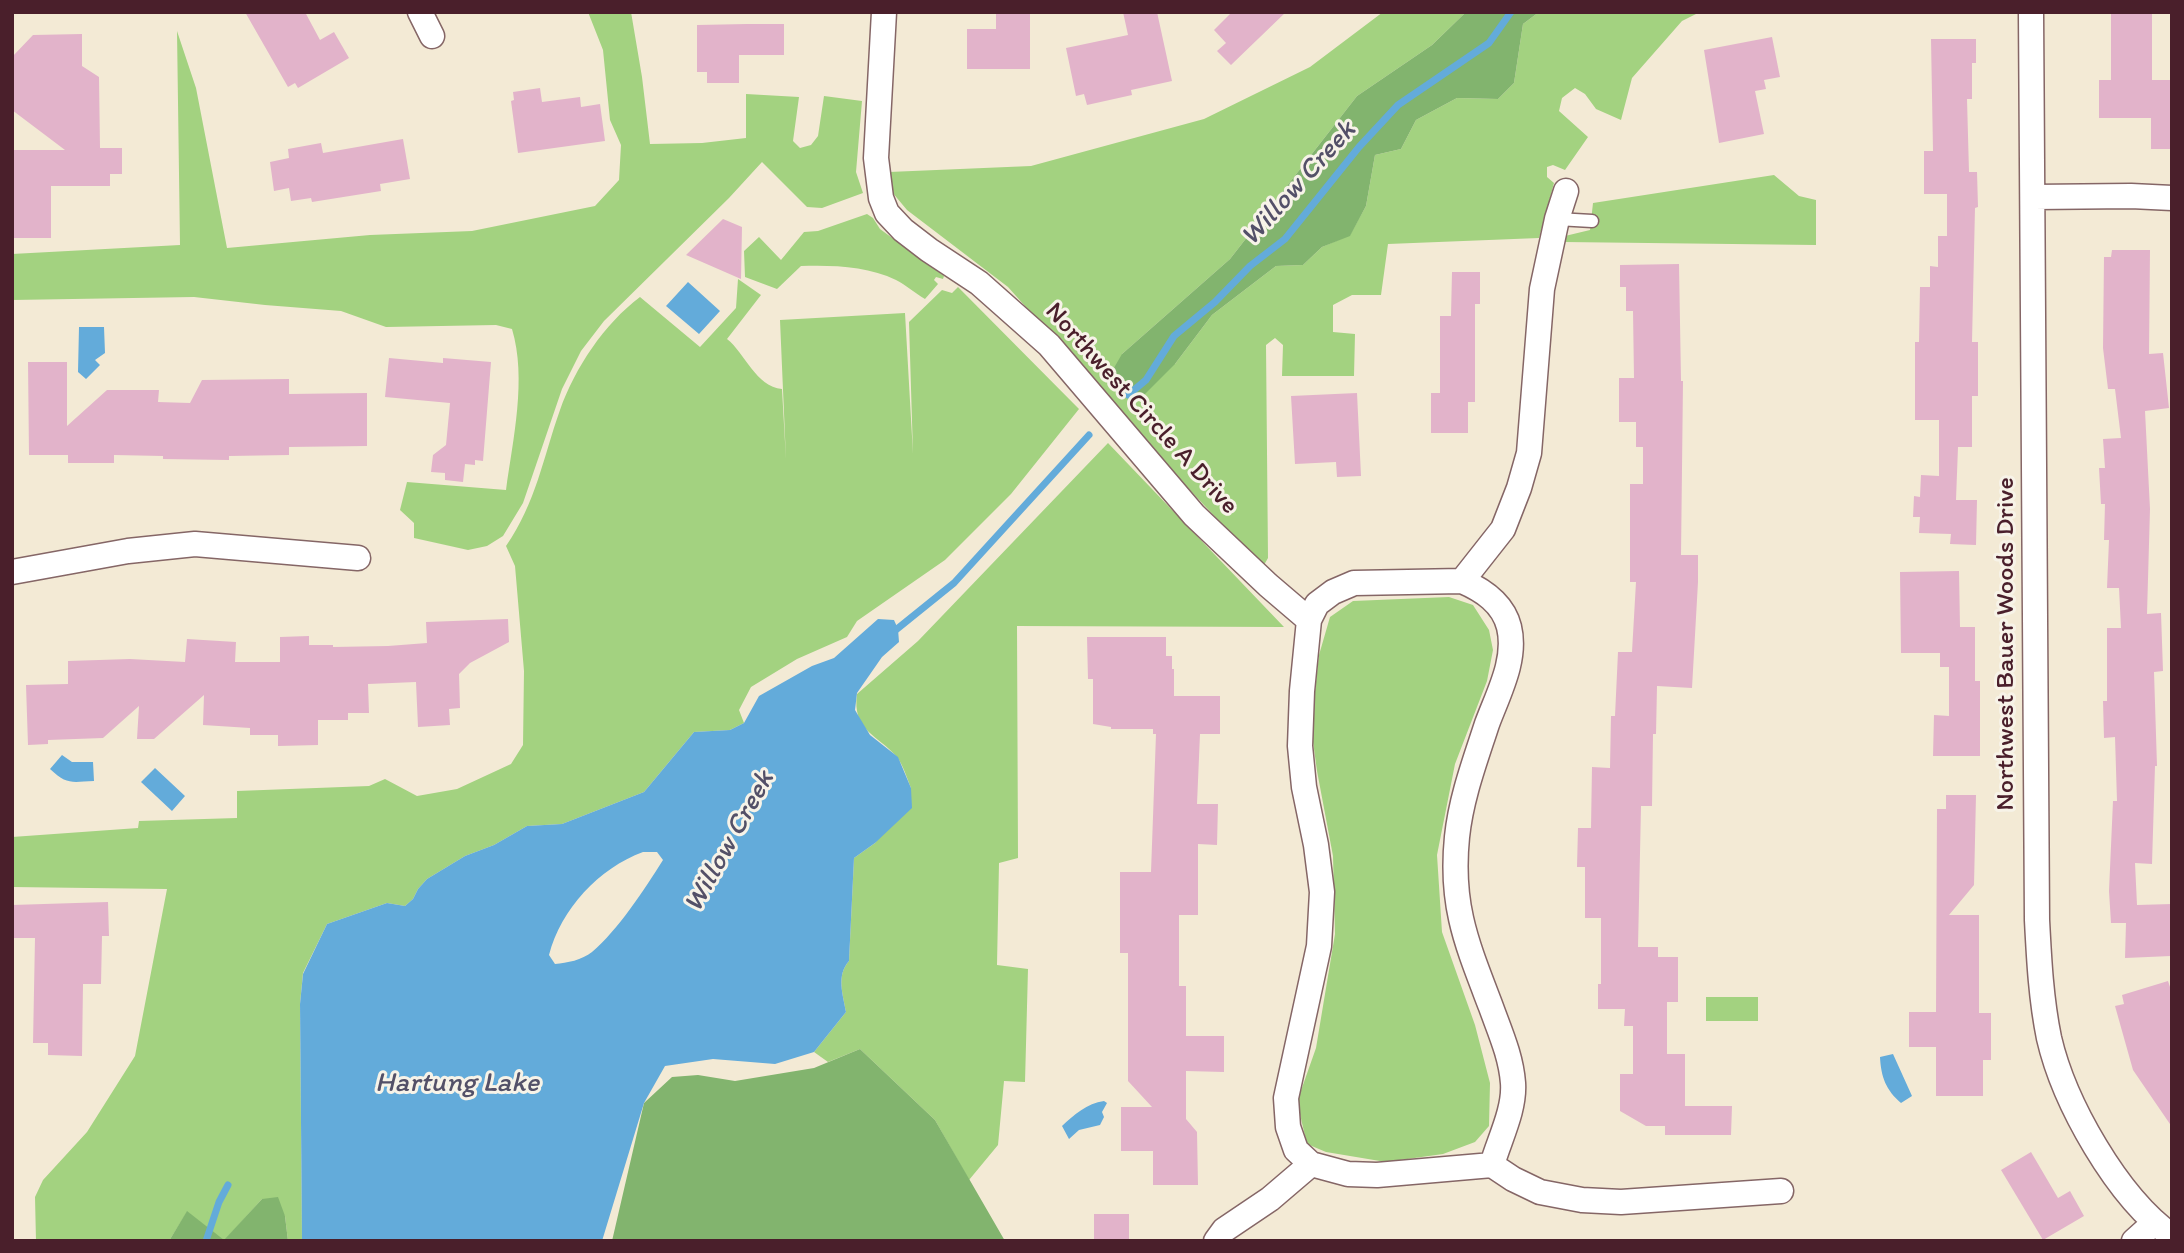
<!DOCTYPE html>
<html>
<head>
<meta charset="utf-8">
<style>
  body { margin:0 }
  #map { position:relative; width:2184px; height:1253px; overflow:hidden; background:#f3ead5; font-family:Itim,sans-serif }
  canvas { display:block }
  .frame { position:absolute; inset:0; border:14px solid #4a1f2b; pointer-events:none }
</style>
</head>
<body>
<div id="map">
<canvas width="2184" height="1253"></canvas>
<div class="frame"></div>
</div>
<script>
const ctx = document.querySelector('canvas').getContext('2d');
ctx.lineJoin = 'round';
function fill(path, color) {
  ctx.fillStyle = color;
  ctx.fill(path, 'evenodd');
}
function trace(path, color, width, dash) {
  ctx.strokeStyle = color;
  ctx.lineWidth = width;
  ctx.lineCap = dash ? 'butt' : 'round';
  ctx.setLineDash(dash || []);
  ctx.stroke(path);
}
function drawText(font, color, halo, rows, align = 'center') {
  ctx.font = font + ' Itim,sans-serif';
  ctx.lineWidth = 6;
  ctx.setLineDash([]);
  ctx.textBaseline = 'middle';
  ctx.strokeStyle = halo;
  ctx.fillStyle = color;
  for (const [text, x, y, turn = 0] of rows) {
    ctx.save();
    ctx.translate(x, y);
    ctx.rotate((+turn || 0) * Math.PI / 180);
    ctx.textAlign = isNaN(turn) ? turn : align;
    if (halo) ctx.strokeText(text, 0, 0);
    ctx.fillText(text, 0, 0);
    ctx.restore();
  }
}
fill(new Path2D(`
  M588,12H631L642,77L650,144L702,143L746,138V94L799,97L793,141L800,148L811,145L818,136L824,96L862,101L856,172L863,193L822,208L807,207L762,162L729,198L604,321L581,351L562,389L523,503L503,536L487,546L468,550L414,538V523L400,510L407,482L506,490C513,439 527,379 512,329L496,325L386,327L341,311L265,305L194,297L12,300V254L180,245L177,31L196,88L227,248L370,235L472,231L595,206L619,180L621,145L610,120L603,50Z
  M1383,12H1466L1432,45L1357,96L1230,259L1122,354L1175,364L1212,315L1276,266L1303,265L1322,247L1350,235L1366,206L1375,155L1401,149L1416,120L1457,98L1498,99L1514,83L1523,24L1539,12H1700L1682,21L1632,78L1621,120L1596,109L1585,94L1575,88L1562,98L1559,111L1588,137L1565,170L1553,165L1547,167V177L1554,183L1539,238L1388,244L1381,295H1352L1333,305V332L1355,334L1354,376H1282L1283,345L1275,338L1266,345L1268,558L1264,565L1232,535L1174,473L1008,287L907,210L892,192L889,172L1031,166L1204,119L1310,67Z
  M1774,175L1799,196L1816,200V245L1564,242L1565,236L1590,230L1593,203Z
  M867,214L873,218L880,229L944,276L943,279L936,277L934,280L938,284L925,299C915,293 906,285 896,280C868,266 832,265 801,266L777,289L745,277L744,251L759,237L781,260L804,232L818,231Z
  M738,279L761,295L727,339C745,353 756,387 782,389L786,460L780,320L905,313L913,454L909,322L942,290L952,293L958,287L1079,409L1011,494L945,560L857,621L847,637L797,659L751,687L739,710L744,723L730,730L694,732L644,792L562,824L527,826L494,845L465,856L427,879L418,889L413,899L405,906L387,903L327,924L303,973L300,1004L302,1241H288L285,1216L262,1199L224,1241L187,1212L169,1241H36L35,1197L43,1180L87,1132L135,1056L167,889L12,887V837L138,828L139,821L237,818V791L369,786L385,779L417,796L457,789L511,764L523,745L524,671L515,566L506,546C536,503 543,458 560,410C575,368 604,324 640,297L700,347L736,308Z
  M1108,443L1284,627L1017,626L1018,858L999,863L997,965L1028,969L1025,1082L1004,1081L998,1145L969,1180L935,1120L860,1049L828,1062L814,1052L846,1012C843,994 836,976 849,961L854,858L875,843L911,788C907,778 903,765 897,757C877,734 852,731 857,694L918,641Z
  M1449,597L1473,605L1489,630L1493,650L1487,681L1455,764L1437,855L1442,932L1475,1025L1490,1083L1489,1126L1475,1142L1443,1154L1386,1162L1326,1152L1307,1144L1297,1102L1316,1048L1335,934L1333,856L1317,771L1311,727L1319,655L1330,617L1353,601Z
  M1706,997H1758V1021H1706Z`), '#a3d280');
fill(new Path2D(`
  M1466,12H1539L1523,24L1514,83L1498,99L1457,98L1416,120L1401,149L1375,155L1366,206L1350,236L1322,247L1303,265L1276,266L1212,315L1175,364L1144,395L1132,399L1115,388L1111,373L1122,354L1230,259L1357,96L1432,45Z
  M860,1049L935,1120L1005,1241H612L644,1103L672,1077L698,1075L735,1081L814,1068Z
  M278,1197L285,1216L288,1241H169L187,1211L224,1240L262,1199Z`), '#82b46e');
fill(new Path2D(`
  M688,282L720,311L699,334L666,306Z
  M79,327H104L105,353L95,360L100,365L86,379L78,372Z
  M878,619L894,620L898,629L899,642L882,657L857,693L855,710L870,735L898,757L911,788L912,808L875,843L854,858L849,961C836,976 843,994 846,1012L814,1052L775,1064L713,1059L665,1066L644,1103L602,1241H302L300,1004L303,974L327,924L387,903L405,906L413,899L418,889L427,879L465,856L494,845L527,826L562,824L644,792L694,732L730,730L744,723L759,696L812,666L834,658ZM643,852H657L663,860C644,890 618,930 592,952C582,960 567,963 555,964L549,955C561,909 599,868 643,852Z
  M62,755L72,762H93L94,781C71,782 67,785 50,769Z
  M155,768L185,796L172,811L141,782Z
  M1893,1054L1912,1096L1901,1103C1886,1090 1881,1077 1880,1057Z
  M1104,1101L1107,1103L1102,1112L1104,1117L1100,1125L1079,1130L1069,1139L1062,1126C1074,1115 1087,1103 1104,1101Z`), '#63abda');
trace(new Path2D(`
  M1128,395L1146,380L1174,336L1215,302L1250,266L1285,239L1359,147L1398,105L1489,43L1511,12
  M892,633L954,583L1089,435
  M206,1241L219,1202L228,1185`), '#63abda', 7);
fill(new Path2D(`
  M245,12H305L320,40L334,32L349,58L298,88L295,83L288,87Z
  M996,12H1030V69H967V29H996Z
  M1123,12H1157L1172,81L1131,90L1132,95L1087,105L1084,94L1076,96L1066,48L1128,35Z
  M1232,12H1286L1231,65L1217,51L1226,43L1214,30Z
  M2111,12H2152V80H2172V149H2151V118H2099V80H2111Z
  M747,24H784V55H739V83H707V72H697V25Z
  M82,34V66L99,77L100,148H122V174H110V186H51V238H12V150H65L12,110V57L33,35Z
  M1772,37L1780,77L1764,80L1766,89L1755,91L1764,134L1719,143L1704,50Z
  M1931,39H1976V63H1972V99H1967L1969,172H1977L1978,207L1975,208L1972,342H1978V396H1972V447H1958L1956,500H1977L1976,545L1950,544L1951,534L1919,533L1920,517H1913L1914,496L1920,497L1921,475L1939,476V420H1915V342H1919L1920,287H1930V266L1938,267V236H1947V194H1924V151H1933Z
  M540,88L542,102L580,97L581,107L600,104L605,141L518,153L511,101L514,100L513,92Z
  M403,139L410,179L380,184L381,191L312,202L311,198L291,201L289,188L274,191L270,162L289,158L288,149L321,143L323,153Z
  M723,219L742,227L741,279L686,255Z
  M2112,250H2150L2149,354L2163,353L2169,408L2145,411L2150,509L2147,614L2161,613L2163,671L2154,672L2157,766H2155L2152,864L2135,863L2137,905L2172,904L2171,956L2125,958L2126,923H2111L2109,891L2113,801H2117L2115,737L2104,738L2103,701H2107V628H2121L2119,588H2107L2109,540H2104L2105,504H2101L2099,468H2105L2103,439L2121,438L2115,389H2108L2103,348L2104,257H2111Z
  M1679,264L1681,381H1683L1681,555H1698V582L1692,688L1657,686L1656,734H1653L1652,806H1641L1638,947H1658V957H1678V1002H1667V1054H1685V1106H1732L1731,1135H1665V1126H1646L1620,1111V1074H1633V1026H1624L1625,1009H1598V984H1601V918H1585V867H1577L1578,828H1591L1592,767L1610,768L1611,716H1615L1618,652H1632L1636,582H1630V484H1643V447H1636V422H1619V378H1634L1633,311H1626V287H1620V265Z
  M1452,272H1480V304H1475V402H1468V433H1431V393H1440V316H1451Z
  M389,358L443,363V358L491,362L483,461L475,460V465L465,464L463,482L445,480V473L431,472L433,455L446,445L450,403L385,397Z
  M28,362H67V426L107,390H159L158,402L190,403L202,380L289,379V394L367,393V446L289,447V455L229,456V460L163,459V456L114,455V463H68V455H29Z
  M1357,393L1361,476L1337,477L1336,462L1295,464L1291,396Z
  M1959,571L1960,627H1975V681H1980V756H1933L1934,715L1949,716V667H1940V653H1901L1900,572Z
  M508,619L509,642L470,663L459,674L460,708L449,709L450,725L418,727L416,682L368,684L369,713H348V720H318V745L278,746V735H250V728L203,725L204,695L154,739H137L139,706L103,738L48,740V744L28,745L26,685L68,684V661L130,659L185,662L187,639L236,642L235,662H280V637L309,636V645H333V647L388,646L427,643L426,622Z
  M1087,637H1166V656H1172V669H1174V696H1220V734H1200L1197,804H1218L1217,845L1198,844V915H1179V986H1186V1036H1224V1072L1186,1071V1119L1197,1132L1198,1185H1153V1151H1121V1107H1152L1128,1081V953H1120V872H1151L1156,734H1153V729H1111V727L1093,724V679H1088Z
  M1946,795H1976L1974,885L1949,915H1979V1013H1991V1060H1983V1096H1936V1047H1909V1012H1936L1937,809H1946Z
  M108,902L109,936H102L101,984H83L82,1056L48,1055V1043H33L35,938H12V905Z
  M2168,981L2172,993V1127L2133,1070L2115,1006L2124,1004L2122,995Z
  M2031,1152L2058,1198L2070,1191L2084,1216L2043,1240L2001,1170Z
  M1094,1214H1129V1241H1094Z`), '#e2b3ca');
const service = new Path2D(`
  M1557,219L1592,221`);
const minor = new Path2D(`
  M420,12L432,36
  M884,12L876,158L881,198L887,213L903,230L929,250L979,283L1049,345L1194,515L1268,585L1309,620
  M2031,12L2037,920C2039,959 2041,999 2049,1038C2064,1103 2117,1197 2172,1236
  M2034,197L2131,196L2172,198
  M12,572L128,551L195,544L358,558
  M1311,1164L1348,1174L1377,1175L1492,1165L1513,1179L1540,1192L1582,1200L1621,1202L1781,1191
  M1492,1165C1499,1140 1515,1110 1513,1083C1511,1056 1500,1032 1491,1007C1467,944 1450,906 1457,837C1461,798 1475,761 1487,724C1498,694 1517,660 1509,627C1503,603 1483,590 1462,581L1503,529L1519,488L1529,453L1542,289L1557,219L1566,191
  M1216,1241L1224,1230L1270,1199L1311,1164L1296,1150L1288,1127L1286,1098L1319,946L1322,892L1316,845L1304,787L1300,746L1302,691L1309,620L1317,604L1333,592L1354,583L1462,581
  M2134,1241L2154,1223`);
trace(service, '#856666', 15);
trace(minor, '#856666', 27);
trace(service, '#fff', 12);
trace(minor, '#fff', 24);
drawText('26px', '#4a1f2b', '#f7f3e8', [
  ["Northwest Circle A Drive",1141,409,48],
  ["Northwest Bauer Woods Drive",2006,644,-90]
]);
drawText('italic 28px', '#535068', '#f7f3e8', [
  ["Willow Creek",1299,184,-48],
  ["Willow Creek",730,842,-61],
  ["Hartung Lake",457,1084]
]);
</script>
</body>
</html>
